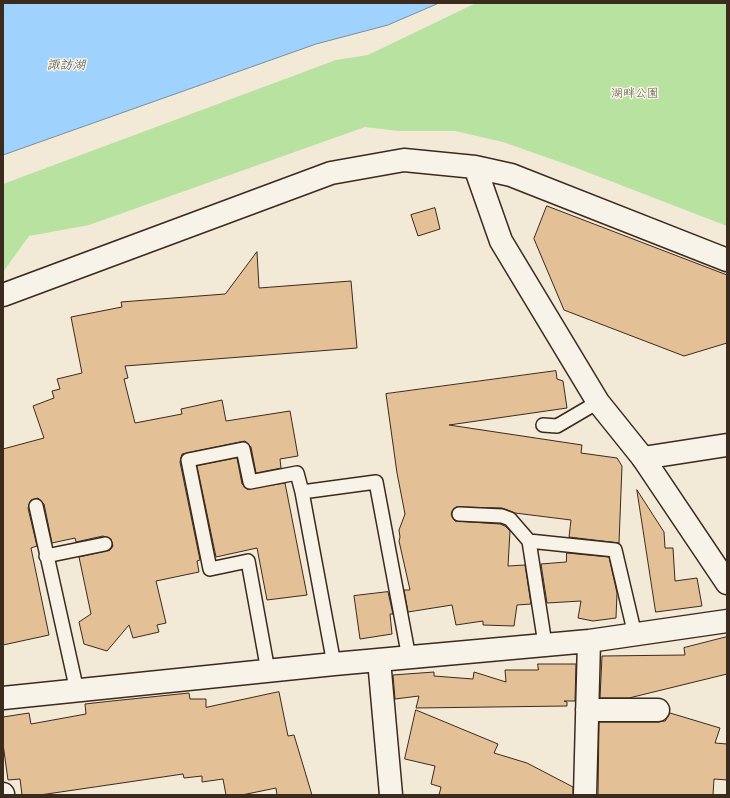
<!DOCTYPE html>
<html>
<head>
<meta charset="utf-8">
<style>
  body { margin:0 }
  #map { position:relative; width:730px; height:798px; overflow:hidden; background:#f3e9d7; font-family:"Balsamiq Sans",sans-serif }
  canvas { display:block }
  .frame { position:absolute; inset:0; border:4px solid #3b2a1e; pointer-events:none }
</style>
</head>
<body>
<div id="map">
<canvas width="730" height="798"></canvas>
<div class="frame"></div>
</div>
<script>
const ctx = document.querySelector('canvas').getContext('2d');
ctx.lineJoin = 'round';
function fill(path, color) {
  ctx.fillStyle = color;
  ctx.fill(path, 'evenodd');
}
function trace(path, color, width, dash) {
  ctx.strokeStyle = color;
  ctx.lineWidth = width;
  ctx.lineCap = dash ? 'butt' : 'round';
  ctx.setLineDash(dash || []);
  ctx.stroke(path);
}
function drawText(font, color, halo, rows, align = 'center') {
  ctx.font = font + ' "Balsamiq Sans","Klee One",sans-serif';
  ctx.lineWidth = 3;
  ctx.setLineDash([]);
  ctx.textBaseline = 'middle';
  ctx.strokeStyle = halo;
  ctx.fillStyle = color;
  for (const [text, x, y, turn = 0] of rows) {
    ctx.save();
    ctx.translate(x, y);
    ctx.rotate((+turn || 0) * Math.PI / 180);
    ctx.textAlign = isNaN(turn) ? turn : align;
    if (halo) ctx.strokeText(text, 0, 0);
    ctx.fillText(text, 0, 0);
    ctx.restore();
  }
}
fill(new Path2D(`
  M476,3H727V226L574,167L503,142L455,131H399L365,127L89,225L29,236L3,272V184L336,60L368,55Z`), '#b8e29f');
const water = new Path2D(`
  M3,3H439L388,25L316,44L3,155Z`);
fill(water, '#9fd2fc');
trace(water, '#778fa3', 1);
const building = new Path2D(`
  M547,206L727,275V343L684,356L564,310L534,239Z
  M435,208L440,229L418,236L411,215Z
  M257,252L259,288L351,281L357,348L125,366L128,378L124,379L135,423L182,414L181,409L222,400L226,421L290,411L298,456L280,459L281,468L256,473L251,447L245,441L182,454L180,462L200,560L197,561L199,572L156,581L166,623L157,625L159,632L133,638L129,625L107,651L84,644L79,622L91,614L79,557L110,550L113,546L111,539L103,536L76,542L75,538L52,543L44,504L38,498L31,500L28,508L37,546L31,548L49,635L3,645V449L44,438L33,406L54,398L52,391L60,389L57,379L82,373L71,317L122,307L121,302L225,294Z
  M556,371L557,379L563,381L567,408L449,425L582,445L581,453L617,458L622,466L619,543L569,537L571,520L515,513L502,508L456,507L451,514L455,521L500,524L505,526L510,531L508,566L525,565L531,604L517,605L514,626L483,625V621L456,625L452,605L408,612L404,590H410L399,541L400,537L399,530L405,514L397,473L386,394Z
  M237,458L242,484L247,489L285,483L307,595L267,600L257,548L216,557L197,466Z
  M637,490L664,532L665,548H673L675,581L697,578L702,606L656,612Z
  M567,553L609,557L617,593L616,618L593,621L578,618L581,601L547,603L541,564L566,562Z
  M388,592L393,614H390L392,634L360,639L354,596Z
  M727,637V674L629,698H600L602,656L685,655L684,648Z
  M538,664H576L575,701H564L567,702V706L416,708L419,696L395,699L393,675L434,672V676L473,679L474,672L506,682L505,670H538Z
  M279,692L288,736L294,735L312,795H277L276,788L242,795H226L223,779L202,782V776L184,778L183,774L40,795H22L20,779L8,780L3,744V717L29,713L31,724L86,714L85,704L112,701L189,693L190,699H206V707Z
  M416,710L498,744L494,753L527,763L573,787V795H439L441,787L431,784L435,766L405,759Z
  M670,713L720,728L715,743L727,744V780L714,779L713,795H598L599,722H658L665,721Z`);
fill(building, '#e3c095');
trace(building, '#3b2a1e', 1);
const lane = new Path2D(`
  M543,425L557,426L598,402
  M302,492L334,664
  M36,506L77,691
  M459,514L502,516L510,519L529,541L545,644
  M529,541L615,550L635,635
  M46,556L105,544
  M268,671L248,561L210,569L188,460L243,449L250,482L297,473L302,492L376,482L409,658`);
const street = new Path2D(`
  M643,458L727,445
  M379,660L391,795
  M3,698L334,664L589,641L727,621
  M587,710H658
  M3,794V795
  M585,795L589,641`);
const secondary = new Path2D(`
  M475,167L501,241L598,402L643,458L727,583
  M3,295L331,173L404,160L475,167L511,175L727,260`);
trace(lane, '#3b2a1e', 16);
trace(street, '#3b2a1e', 25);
trace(secondary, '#3b2a1e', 25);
trace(lane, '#f7f3e8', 13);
trace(street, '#f7f3e8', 22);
trace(secondary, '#f7f3e8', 22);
drawText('12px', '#5a583e', '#f7f3e8', [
  ["湖畔公園",635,94]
]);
drawText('italic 13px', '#545456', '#f7f3e8', [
  ["諏訪湖",66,66]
]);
</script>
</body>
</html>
